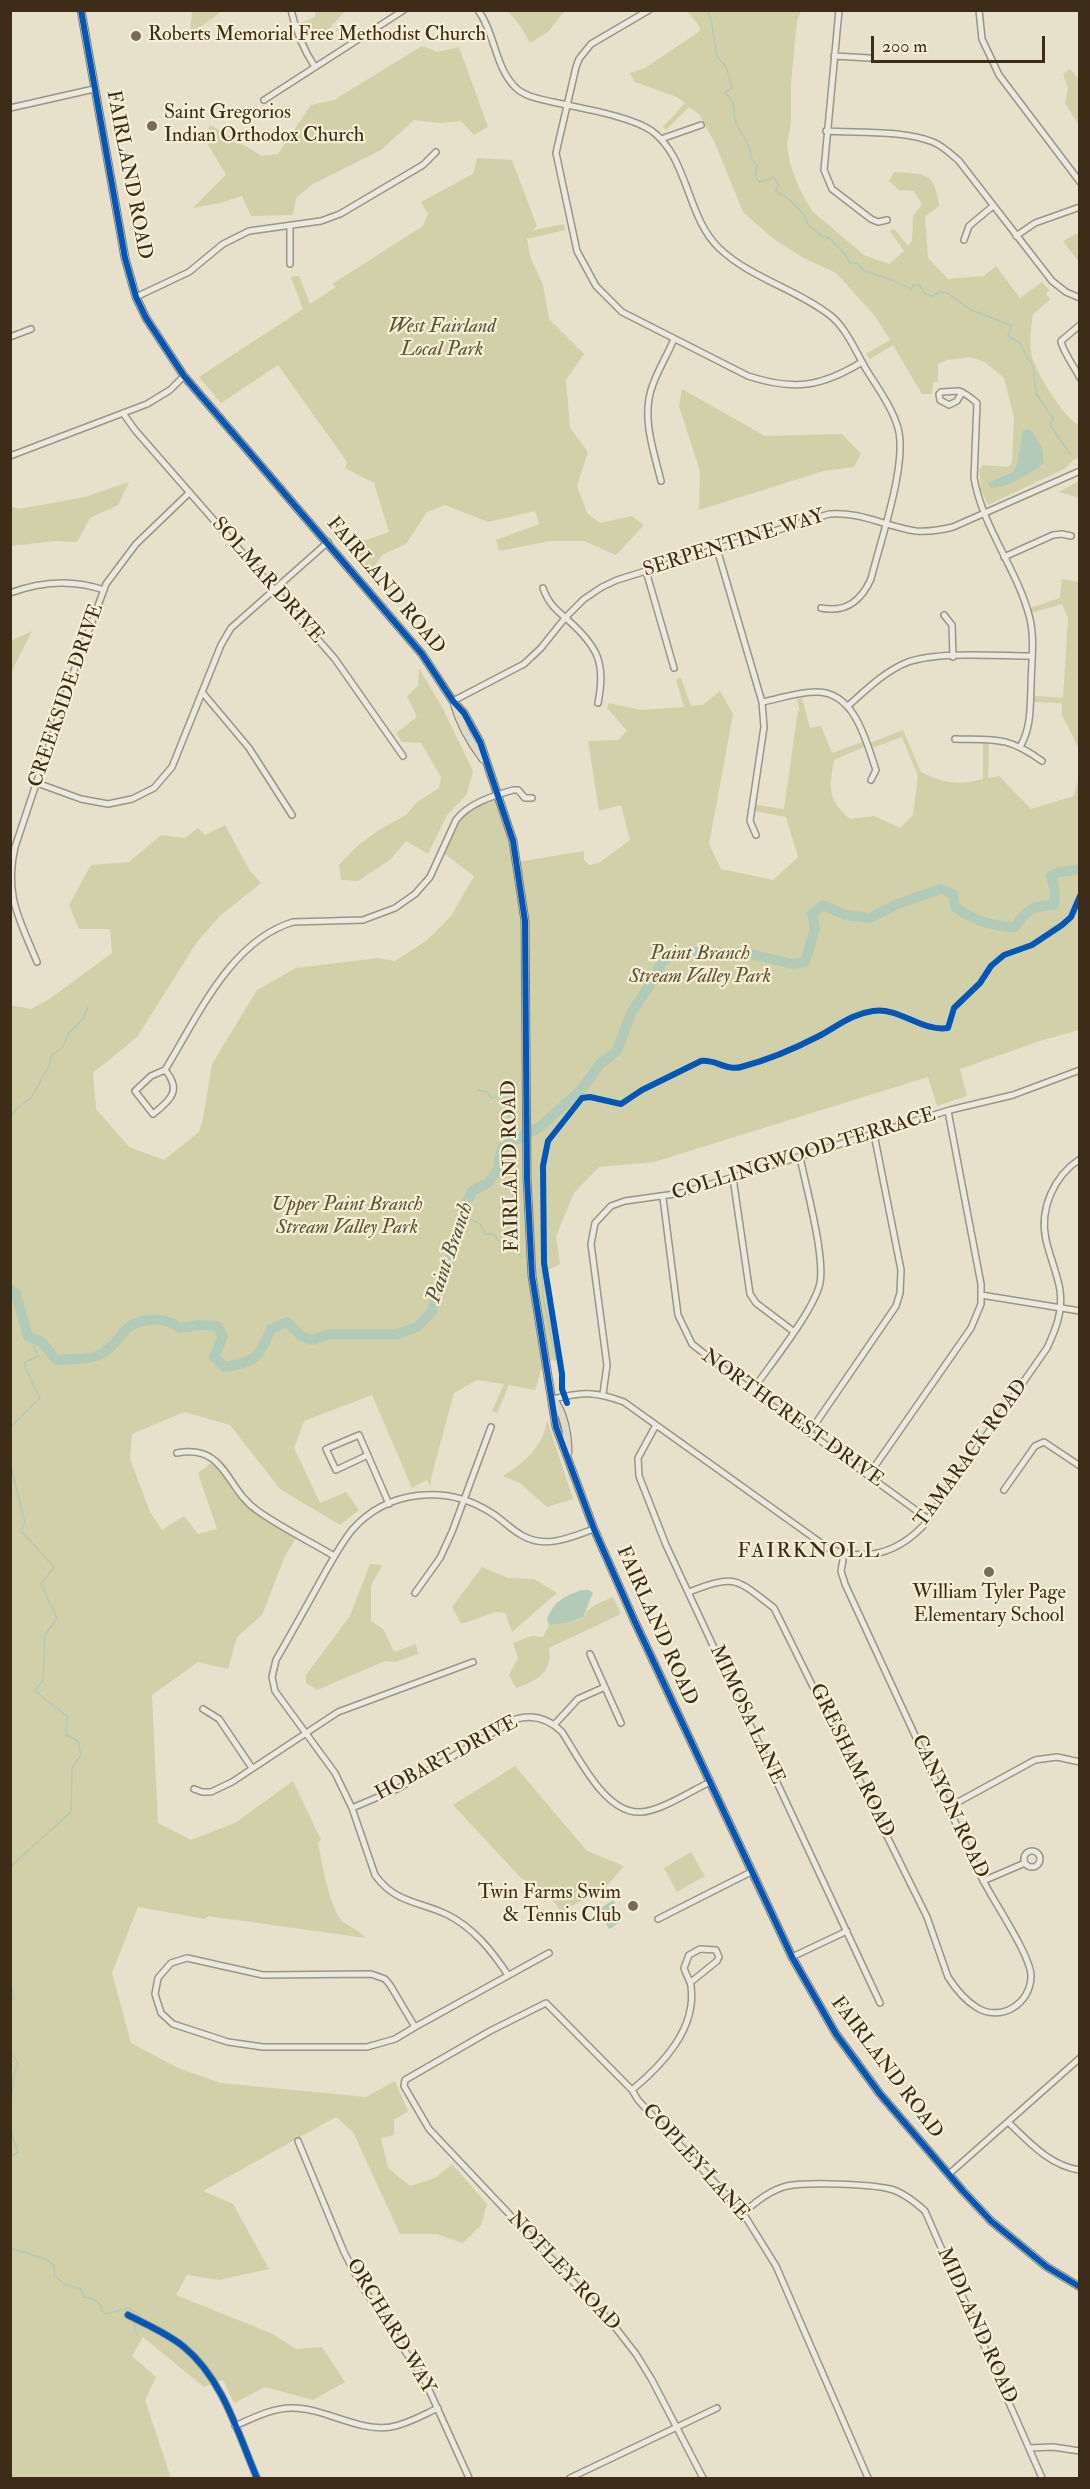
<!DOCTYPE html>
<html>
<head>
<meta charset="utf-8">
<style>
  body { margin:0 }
  #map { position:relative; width:1090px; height:2489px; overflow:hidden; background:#e7e0ca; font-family:"IM FELL Double Pica",serif }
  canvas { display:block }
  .frame { position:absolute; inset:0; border:12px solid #3d2d18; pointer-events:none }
  .scale { position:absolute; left:871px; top:36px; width:174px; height:27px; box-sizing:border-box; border:3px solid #3d2d18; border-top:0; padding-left:8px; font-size:18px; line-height:21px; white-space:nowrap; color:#3d2d18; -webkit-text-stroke:4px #f7efd5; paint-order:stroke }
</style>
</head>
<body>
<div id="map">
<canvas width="1090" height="2489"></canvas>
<div class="frame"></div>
<div class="scale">200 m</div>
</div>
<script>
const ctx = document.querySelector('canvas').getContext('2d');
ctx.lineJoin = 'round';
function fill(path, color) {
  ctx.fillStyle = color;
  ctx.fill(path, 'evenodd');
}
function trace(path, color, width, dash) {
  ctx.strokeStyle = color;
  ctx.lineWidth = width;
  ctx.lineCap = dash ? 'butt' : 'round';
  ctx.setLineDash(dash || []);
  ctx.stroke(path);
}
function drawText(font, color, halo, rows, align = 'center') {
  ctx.font = font + ' "IM FELL Double Pica",serif';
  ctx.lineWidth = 4.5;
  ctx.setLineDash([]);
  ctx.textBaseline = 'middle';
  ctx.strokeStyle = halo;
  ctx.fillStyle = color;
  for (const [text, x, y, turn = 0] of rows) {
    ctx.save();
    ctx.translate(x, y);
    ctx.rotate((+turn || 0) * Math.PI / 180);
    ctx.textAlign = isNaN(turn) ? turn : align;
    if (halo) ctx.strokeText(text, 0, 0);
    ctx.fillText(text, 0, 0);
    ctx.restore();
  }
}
fill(new Path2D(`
  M192,11V10L222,11L190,35Z
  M316,11V10L345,11L327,31H303L300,23L315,17Z
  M508,11H567L562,14L549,31L530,43L521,27Z
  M687,11H801L797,21L791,83V122L787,145L790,164L800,190L812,211L864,255L889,264L904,251L890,231L894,229L908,246L912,241L913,216L922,204L914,191L899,190L889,181L894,172C926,175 934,170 939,206L925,217L928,258L948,279L984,276L996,266L1020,298L1042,282L1049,290L1046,294L1050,300L1033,314C1031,327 1029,344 1032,357C1036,372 1065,420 1079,425V457L1072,461L1066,468L988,505L981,490L979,469H981L982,465L1008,467L1012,463L1014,418L1004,378L985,362L969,357L947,360L938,364V382H933L932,394H922L893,345L870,359L866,354L890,340L875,316L836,273L802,257L775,240L743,212L714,141L699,114L689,107L666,130L663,127L685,103L677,97L635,82L630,73L645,68L700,31L699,26Z
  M422,46L438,52L459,47L488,127L474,135L461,121L440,123L414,120L381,150L313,184L296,198L293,215L251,216L242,196L220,203L193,208L226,175L204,138L210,125L262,156L278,154L311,105L334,100Z
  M1070,69L1079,80V125L1065,103L1068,88L1063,74Z
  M477,158L512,160L537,226L533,230L564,224L565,230L527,239L531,259L543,285L549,319L584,354L566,380L570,428L588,452L577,486L587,513L600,523L632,516L644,525L616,555L584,541H550L499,551L496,540L539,524L535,511L488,522L445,505L427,512L406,544L382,555L369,575L346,547L389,532L374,483L345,468L347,462L278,365L221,403L199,377L303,309L291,277L299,276L310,304L336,287L332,284L423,226L428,214L421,202L473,174Z
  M1076,234L1079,235V262L1063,241Z
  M682,389L765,436L842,434L861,454L854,467L824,471L699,510L700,471L679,406Z
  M1079,481V498L1059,492Z
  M129,482L118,505L90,518L77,542L55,541L11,546V506L19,509L85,497Z
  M1062,579L1079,582V749L1062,715V703L1034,702V696L1063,698L1068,618L1062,604L1031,613L1030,608L1060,598Z
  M32,631L11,673V641Z
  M419,668L443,709L473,771L467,794L447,815L428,854L406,841L391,859L358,881L341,880L339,865L356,847L379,830L406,815L416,803L439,788L441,777L421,743L402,742L396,733L417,717L407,696L418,686Z
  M681,678L691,706L703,705L720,691L733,714L709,844L721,869L773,880L798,857L786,817L755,811L756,805L784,809L798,710L800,712L797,699L802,698L810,728L821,726L832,753L862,742L864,747L834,760C829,788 827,799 850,819L874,816L900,828L913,815L918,776L902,737L872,748L870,743L903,730L921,772C945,783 956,786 983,779V743H989L988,778L999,776L1031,809L1074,796L1079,776V1030L1043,1040L960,1069L967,1096L937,1106L928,1077L654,1162L599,1167L574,1193L556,1236L560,1264L545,1272L559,1360L544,1361L535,1390L509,1385L497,1413L492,1411L504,1384L477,1380L454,1393L431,1478V1487L427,1480L412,1488L372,1395L304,1421L294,1448L320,1503L346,1492L359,1510L340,1525L280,1489L230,1425L184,1412L132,1434L130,1459L150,1512L162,1530L184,1516L198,1534L217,1529L198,1473L215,1460L249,1504L298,1535L285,1556L262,1615L237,1637L228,1669L198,1662L152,1695L158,1823L191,1840L235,1823L293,1781L321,1840L318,1843C322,1862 329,1907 342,1921C350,1928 359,1929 365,1938L208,1916L205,1919L138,1907L112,1973L131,2043L178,2068L221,2083L366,2097L395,2081L408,2111L394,2120V2135L381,2138L388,2168L410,2186L435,2178L452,2164L487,2204L481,2225L463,2243L436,2234H400L353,2132L336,2117L203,2191L233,2204L269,2269L219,2280L187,2275L176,2295L273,2334L296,2349L322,2347L345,2382L313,2400L265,2387L234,2403L223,2380L204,2387L143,2337L132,2356L156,2377L145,2400L171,2478H11L10,1005L31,1009L48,1000L112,953L110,929H79L69,905L91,865L129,862L161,835L185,838L198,828L205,835L225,825L250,871L261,883L220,916L197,942L137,1037L93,1073L96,1109L129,1147L164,1160L199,1132L203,1119L212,1064L257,990L296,968L377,958L395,961L426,941L451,916L474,876L442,852L463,811L499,795L517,862L584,851V860L589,865L599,863L630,840L621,805L599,811L588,741L618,740L627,731L607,708L609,703L640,710L684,707L676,679Z
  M547,1420L573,1499L547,1507L520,1483L503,1476C525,1462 543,1447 547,1420Z
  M370,1564L382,1565L371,1586V1621L383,1629L394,1652L416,1644L418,1654L395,1662L385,1661L317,1690L306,1683V1675L350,1616Z
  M482,1567L508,1578L534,1579L557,1593L512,1632L505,1613L496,1612L461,1624L452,1607Z
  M613,1597L621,1614L549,1648C553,1673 535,1682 516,1688L509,1675L518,1658L513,1643L532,1636L543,1637L549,1625L568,1623L583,1618L586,1611L597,1604Z
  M515,1766L587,1851L624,1866L606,1887L561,1912L552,1899L521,1878L453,1805Z
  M691,1852L705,1876L677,1892L664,1868Z`), '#d2d0a9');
fill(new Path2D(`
  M1026,429L1031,430L1042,448L1044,463C1034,471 1003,491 990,487L988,483L1013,472L1017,464L1023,431Z
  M582,1590H589L593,1593L583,1617L568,1623L549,1625L547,1620C553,1601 565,1596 582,1590Z
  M613,1900L617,1907L612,1911L619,1923L609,1929L598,1910Z`), '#b2cab8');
trace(new Path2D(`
  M707,10L711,18L717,56L726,67L732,88L725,92C740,109 730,108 736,123C742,137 751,142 751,158L757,165L755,175L759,182L774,177L778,184L776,191L790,200L804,215L809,226L822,236L829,238L844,253L850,263H857L865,272C871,271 908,286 911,290L914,285L920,286L925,294L932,296L939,292L947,293L971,310L1011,325L1008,336L1019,342L1033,367L1036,393L1053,419L1050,425L1070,454
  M478,1090L487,1092L491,1098L504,1096L508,1099L509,1125L519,1137
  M10,1119L17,1108L31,1098L49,1066L52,1055L63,1047L68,1034L82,1020L88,1007
  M464,1216L480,1224L485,1234H494L499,1242L505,1243L508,1241L521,1257
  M539,1269L542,1272L543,1297L556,1360
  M10,1428L40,1398L25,1367V1362L39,1356L33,1347L42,1342
  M10,1464L25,1522L21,1531L54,1567L41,1584L57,1618L45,1635L43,1680L35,1691L67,1716L66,1735L78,1741L81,1755L72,1768L71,1812L10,1867
  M10,1984L14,1999L10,2000
  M10,2057L14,2056L18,2064L14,2074L10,2111
  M10,2130L18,2152L10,2157
  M10,2248L48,2260L54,2266V2275L64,2284L81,2289L84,2297L94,2299L102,2306L100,2308L105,2314L128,2308L140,2315L138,2318
  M136,2322L134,2326L137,2335`), '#b2cab8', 1.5);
trace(new Path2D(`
  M10,1289L16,1294L28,1336L42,1342L56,1360C69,1359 84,1360 97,1356C115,1349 119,1333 132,1325C147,1317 168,1318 180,1328L199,1325L217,1326L223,1336L214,1357L225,1367C256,1362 259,1357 271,1329L287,1322L301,1336L312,1340L329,1334H398L417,1327L432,1311L464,1216V1208L472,1191L488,1183L499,1168V1158L503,1147L541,1126L582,1089L599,1065L617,1051L631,1013L650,985L662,962L674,954L698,952L746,953L792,964L805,962L815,929L812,914L823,905L845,915L870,918L897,904L941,889L953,894L955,907C973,920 992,927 1015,927C1027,909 1032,906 1054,905L1055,891L1051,876L1059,872L1080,869`), '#b2cab8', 10);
const minor = new Path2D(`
  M291,10C296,32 303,49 315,67
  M478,10C495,33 495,67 515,87C525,97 540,99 553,102C579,108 631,116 652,131C689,159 686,216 719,248C750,278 797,289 831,316C846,328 856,352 866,369C877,387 892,407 898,428C908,463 880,542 871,579C861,601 846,613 821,608
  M649,10L591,44L579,59L576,67L556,153L577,251L596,286L622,312L748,376C794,391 821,387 862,362
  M839,10L824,170L832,189L871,219L878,222L887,220
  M979,10L982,39L999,75L1080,182
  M834,56L869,58
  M264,100L404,10
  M10,108L94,89
  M826,131C859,133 902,130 933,142C943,146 951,154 959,161L1052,281L1066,292L1080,298
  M661,139L701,125
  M1016,236L1035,223L1080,207
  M964,240L969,226L993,206
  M290,264V225
  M136,297L189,272L223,244L249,231L321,221L340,214L423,165L436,152
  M1080,325L1061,341C1062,350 1075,368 1080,378
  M10,337L31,329
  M962,392L957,401L949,405L940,400L939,394L941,392L959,391C967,394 971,398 977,403L974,478C983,529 1018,570 1030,619C1035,641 1031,665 1031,688C1030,708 1031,727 1021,745
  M123,413L135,430L335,659L403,756
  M10,456L147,404L170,390L184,376
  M661,481C654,452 642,420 651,390C656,373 667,356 674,339
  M717,549L762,702L764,727L750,821L756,835
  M1004,557L1053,535L1062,534L1071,536
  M646,571L674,668
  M543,588C548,603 556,610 568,620C598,647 606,663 598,703
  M10,593C42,581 72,579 104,590
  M944,615L952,625L953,657
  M202,692L249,748L292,815
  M453,701L524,664L541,648L565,618L584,599L602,587L617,580L829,514C860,511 887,527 916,531C929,532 941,530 953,527L1080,471
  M762,702C779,699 800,691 818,692C855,693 866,741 876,770L871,780
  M849,705C867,689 885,671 908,662C939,651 998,656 1032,656
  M955,739C996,740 1007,736 1042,761
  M37,783L81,799L108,804L132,799L154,788L172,767L221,645L231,628L328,542
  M37,962C19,918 4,895 15,847L71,679L106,584L136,544L189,493
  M165,1070C182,1090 171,1100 153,1114L135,1091L151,1076L165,1070C197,1018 230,941 293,922L363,920L395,908L415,894L430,877L456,820C469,803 493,796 513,790H518L525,798H532
  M733,1178L750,1294L756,1303L793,1331
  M663,1198L678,1315L692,1344L752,1391L928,1519
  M981,1295L1080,1311
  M752,1391C769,1366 814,1311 820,1283C825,1255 806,1187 800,1157
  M603,1394L607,1365L591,1244L595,1223L611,1206L625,1201L682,1193L950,1110L1013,1095L1080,1070
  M553,1399C582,1392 595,1391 624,1402L828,1548C864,1562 896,1554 923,1526L1047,1348C1056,1329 1063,1311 1060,1290C1057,1273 1050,1257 1046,1240C1039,1209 1054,1176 1080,1159
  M656,1425L638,1458L639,1476L666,1545L880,2003
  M809,1433L896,1306L900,1293L901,1270L874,1134
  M177,1453C227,1444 225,1489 258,1511C282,1528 309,1541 334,1556
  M368,1455L336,1470L326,1449L359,1435L389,1504
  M868,1476L971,1328L981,1304V1284L948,1111
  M1004,1490L1035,1446L1044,1442L1080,1466
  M689,1592C736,1574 735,1578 774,1608L927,1917L948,1977C955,1988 965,2000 976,2007C1000,2023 1031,2004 1031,1976C1031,1956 994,1902 984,1882C967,1850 953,1816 937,1783C906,1717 876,1650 845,1584L841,1571L844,1554
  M415,1593L440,1558L452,1532L491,1427
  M590,1654L621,1723
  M203,1709L219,1719L252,1768
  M554,1725L578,1699L605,1687
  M194,1789L202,1792H211L232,1782L338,1712L473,1662
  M949,1807L1035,1760L1057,1757L1080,1762
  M352,1808L397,1789L516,1719C534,1714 549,1719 562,1732C579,1758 606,1815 641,1812C661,1811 691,1791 710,1782
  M1024 1859a8 8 0 1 1 16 0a8 8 0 1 1-16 0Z
  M983,1881L1025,1863
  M658,1919L751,1872
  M792,1957L847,1931
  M187,1958L263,1975L371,1974L385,1979L390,1985L415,2027L395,2039L367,2047H263L228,2042L173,2024L161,2013L155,1994L158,1978L171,1963Z
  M508,1975C492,1951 473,1927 446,1914C418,1901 395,1903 375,1875L352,1808L335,1773L275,1691L272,1677L276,1660C291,1634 306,1607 321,1580C330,1564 340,1545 352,1530C387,1490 446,1484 490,1512C502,1519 511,1530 523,1536C547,1549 571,1537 594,1529
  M415,2027L549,1953
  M632,2090C662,2065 697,2029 691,1986C690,1980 686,1975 684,1968L689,1955L700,1949L716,1950L719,1957L717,1961L691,1982
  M1008,2122C1029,2142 1050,2166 1080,2170
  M298,2141L344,2252L360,2283L425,2381L469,2478
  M949,2174L1080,2058
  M743,2213C756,2202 770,2190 787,2186C807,2182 870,2184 890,2189C903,2192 915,2202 925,2211L1042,2478
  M128,2315C147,2325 167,2333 184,2347C223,2379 238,2434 257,2478
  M235,2426C253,2418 272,2408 292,2408C326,2408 357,2432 391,2427C408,2424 423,2415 438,2408
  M1029,2448L1053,2447L1080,2451
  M570,2478L717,2408
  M703,2478L652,2380L636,2354L611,2322L429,2129L404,2086L405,2080L490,2031L546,2003L632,2090L638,2100L743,2213L776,2266L868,2478`);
const major = new Path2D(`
  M81,10L125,258L136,297L146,318L184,376L422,654L453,701L464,713L480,742L513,841L525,921L527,1178L532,1276L556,1427L594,1529L635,1622L792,1957L836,2034L880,2094L963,2191L991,2221L1047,2267L1080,2287
  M454,703C460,724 470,742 483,759
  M553,1399C564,1412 568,1435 568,1452`);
trace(minor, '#9b9586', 8);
trace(major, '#837c6f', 9);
trace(minor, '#ebe8dd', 5);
trace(major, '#dfd8c7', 7);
trace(new Path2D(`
  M81,10L125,258L136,297L146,318L184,376L422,654L453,701L464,713L480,742L513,841L525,921L527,1178L532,1276L556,1427L594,1529L635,1622L792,1957L836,2034L880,2094L963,2191L991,2221L1047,2267L1080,2287
  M567,1403L562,1389V1374L544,1263L543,1166L548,1141L582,1098L590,1097L621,1104L642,1090L701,1061C715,1059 727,1071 741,1067C768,1060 794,1049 819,1036C838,1026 851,1014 873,1011C900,1007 921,1032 948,1028L954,1008L980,983L991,966L1004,955L1032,945L1062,925L1071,917L1080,896
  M128,2315C147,2325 167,2333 184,2347C223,2379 238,2434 257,2478`), '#0057b8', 6);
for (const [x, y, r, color] of [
  [136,36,6,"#786c56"],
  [152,126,6,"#786c56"],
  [989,1572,6,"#786c56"],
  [633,1906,6,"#786c56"]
]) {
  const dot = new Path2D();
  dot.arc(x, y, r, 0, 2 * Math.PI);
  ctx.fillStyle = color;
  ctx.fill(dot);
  trace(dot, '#f7efd5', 2);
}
drawText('20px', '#3d2d18', '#f7efd5', [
  ["Roberts Memorial Free Methodist Church",148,36],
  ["Saint Gregorios",164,114],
  ["Indian Orthodox Church",164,137],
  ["William Tyler Page",989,1594,"center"],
  ["Elementary School",989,1617,"center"],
  ["Twin Farms Swim",621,1894,"right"],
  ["& Tennis Club",621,1917,"right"]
], 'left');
drawText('20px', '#3d2d18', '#f7efd5', [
  ["FAIRLAND ROAD",128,175,79],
  ["SERPENTINE WAY",734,544,-17],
  ["SOLMAR DRIVE",267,581,49],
  ["FAIRLAND ROAD",385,586,50],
  ["CREEKSIDE DRIVE",67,696,-71],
  ["COLLINGWOOD TERRACE",804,1155,-17],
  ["FAIRLAND ROAD",512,1166,-91],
  ["NORTHCREST DRIVE",792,1419,36],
  ["TAMARACK ROAD",972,1454,-54],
  ["FAIRLAND ROAD",656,1626,66],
  ["MIMOSA LANE",746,1715,65],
  ["HOBART DRIVE",447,1759,-28],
  ["GRESHAM ROAD",851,1761,64],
  ["CANYON ROAD",949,1807,65],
  ["FAIRLAND ROAD",886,2068,53],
  ["COPLEY LANE",695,2163,48],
  ["NOTLEY ROAD",563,2272,47],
  ["MIDLAND ROAD",976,2326,66],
  ["ORCHARD WAY",390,2327,59]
]);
drawText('italic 20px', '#5e5236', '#f7efd5', [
  ["West Fairland",442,328],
  ["Local Park",442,351],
  ["Paint Branch",700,955],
  ["Stream Valley Park",700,978],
  ["Upper Paint Branch",347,1206],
  ["Stream Valley Park",347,1229]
]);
drawText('italic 21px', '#54523e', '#f7efd5', [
  ["Paint Branch",451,1253,-71]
]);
ctx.letterSpacing = '1.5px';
drawText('21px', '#3d2d18', '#f7efd5', [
  ["FAIRKNOLL",809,1552]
]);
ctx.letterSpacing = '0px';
</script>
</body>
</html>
